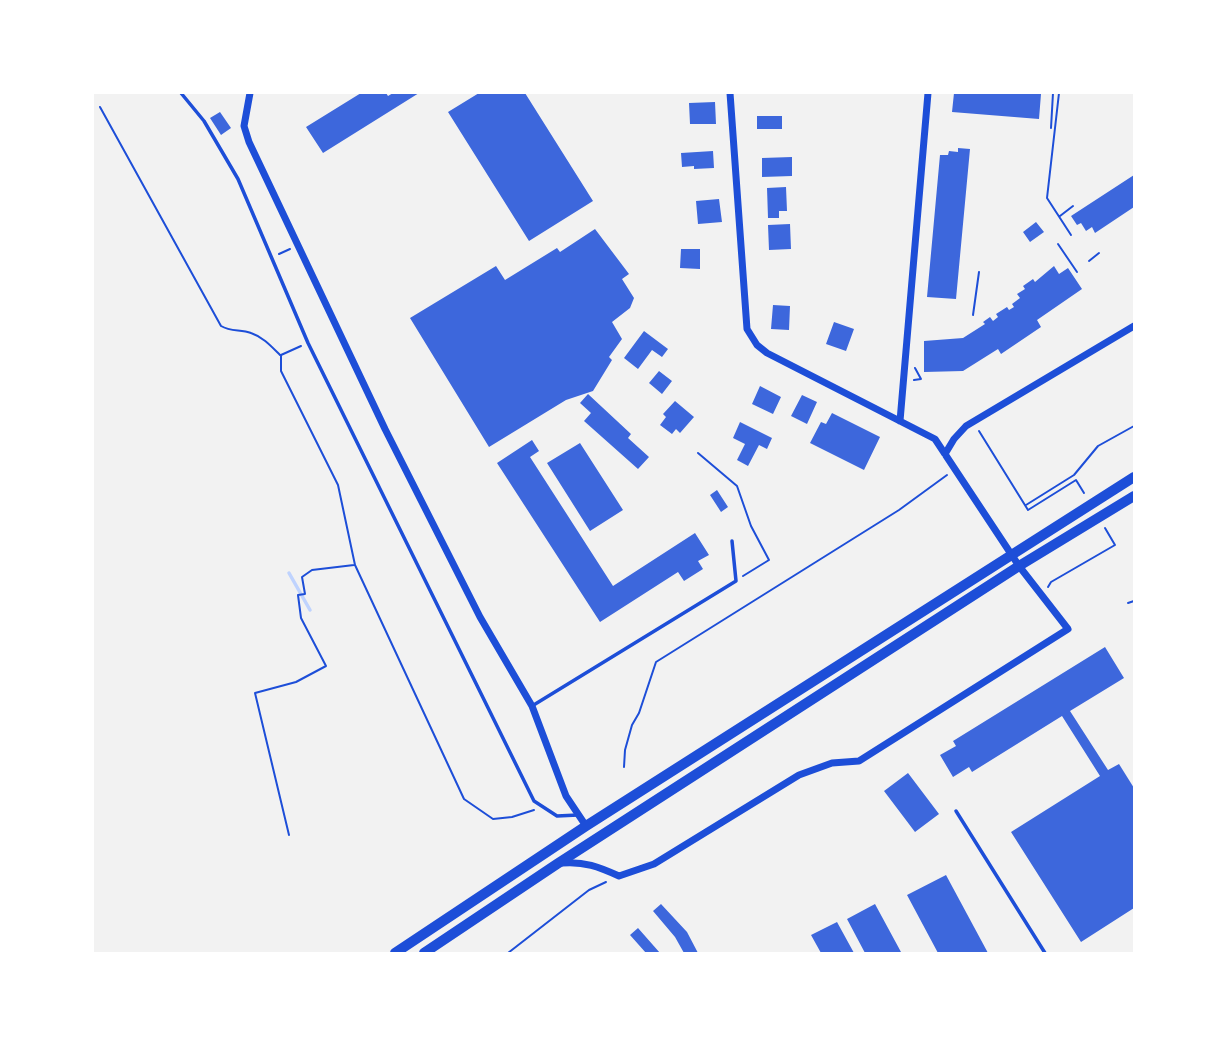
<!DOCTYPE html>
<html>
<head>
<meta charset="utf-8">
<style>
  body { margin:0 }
  #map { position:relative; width:1227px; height:1046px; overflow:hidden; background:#f2f2f2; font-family:Rubik,sans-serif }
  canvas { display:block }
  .frame { position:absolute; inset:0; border:94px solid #fff; pointer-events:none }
</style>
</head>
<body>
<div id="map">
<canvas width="1227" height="1046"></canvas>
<div class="frame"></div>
</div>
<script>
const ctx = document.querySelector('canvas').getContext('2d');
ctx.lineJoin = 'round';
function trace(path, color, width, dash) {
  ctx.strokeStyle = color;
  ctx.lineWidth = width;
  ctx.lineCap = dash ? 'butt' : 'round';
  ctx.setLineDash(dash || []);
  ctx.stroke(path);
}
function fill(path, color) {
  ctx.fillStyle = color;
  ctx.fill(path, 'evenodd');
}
trace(new Path2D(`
  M289,573L310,610`), '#bfd3fe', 3.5);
fill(new Path2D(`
  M361,93H386L388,96L393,93H419L323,153L306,127Z
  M479,93H525L593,201L529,241L448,112Z
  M954,93L1041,94L1039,119L952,112Z
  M715,102L716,124H690L689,103Z
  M220,112L231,128L221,135L210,118Z
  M757,116H782V129H757Z
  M958,148L970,149L956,299L927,297L940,155H948L949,151L958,152Z
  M713,151L714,168L694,169V166L682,167L681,153Z
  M792,157V176L762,177V158Z
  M1134,175V207L1095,233L1092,227L1086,231L1081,223L1077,225L1071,216Z
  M786,187L787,211H779V218H768L767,188Z
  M719,199L722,222L698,224L696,201Z
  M1036,222L1044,232L1030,242L1023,232Z
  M790,224L791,249L769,250L768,225Z
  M595,229L629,274L622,279L634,298L630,308L612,322L622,339L609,357L612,360L593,391L566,400L489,447L410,318L496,266L505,280L557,248L560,252Z
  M681,249H700V269L680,268Z
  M1054,266L1059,274L1068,268L1082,289L1037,320L1041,327L1001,354L998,349L963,371L924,372V341L963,338L985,324L983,322L990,317L993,321L998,317L996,314L1007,307L1009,310L1014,307L1012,304L1020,298L1017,294L1025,289L1023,286L1033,279L1035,282Z
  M773,305L790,306L789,330L771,329Z
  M834,322L854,329L846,351L826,344Z
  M644,331L668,349L662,357L652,350L638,369L624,358Z
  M659,371L672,381L662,394L649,383Z
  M760,386L781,397L773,414L752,404Z
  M588,394L631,434L628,438L649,457L638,469L584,421L591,413L580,403Z
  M802,395L817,402L807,424L791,416Z
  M675,401L694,417L680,433L676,429L672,434L660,425L666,417L663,414Z
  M832,413L880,437L864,470L810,443L821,422L826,424Z
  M740,422L772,438L767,449L759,445L748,466L737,460L745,444L733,438Z
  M532,440L539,451L530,457L613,586L695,533L709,555L698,561L703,569L684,581L678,572L600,622L497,463Z
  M580,443L623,510L590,531L547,463Z
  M717,490L728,507L721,512L710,495Z
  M1105,647L1124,678L1070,711L1108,770L1119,764L1134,788V908L1081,942L1011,832L1100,776L1062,716L972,772L969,767L953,777L940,755L956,746L953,741Z
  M908,773L939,814L915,832L884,791Z
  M946,875L988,953H938L907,895Z
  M661,904L687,932L698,953H684L675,937L653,911Z
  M875,904L901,952L898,953H865L847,919Z
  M837,922L854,953H821L811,935Z
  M638,928L660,953H646L630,935Z`), '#3d67dc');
trace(new Path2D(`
  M1059,93L1047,198L1071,235
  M100,107L221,326C231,332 241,329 251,333C263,337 271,346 280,355
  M1051,128L1053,93
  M1060,216L1073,206
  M1058,244L1077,272
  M279,254L290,249
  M1089,261L1099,253
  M973,315L979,272
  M301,346L281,355V371L338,485L355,565L464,799L493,819L512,817L534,810
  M914,380L921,379L915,368
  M979,431L1028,510L1076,480L1084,493
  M698,453L737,486L751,526L769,560L743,576
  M1026,505L1074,475L1098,446L1134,426
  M1048,587L1051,582L1115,545L1105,528
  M1128,603L1134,601
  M624,767L625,750L632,725L639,713L656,662L899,510L947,475
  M289,835L255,693L296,682L326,666L301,618L298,595L305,594L302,577L312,570L354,565
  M508,953L589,890L606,882`), '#1d4ed8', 2);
trace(new Path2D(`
  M181,93L204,121L238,179L308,343L534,801L557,816L578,815
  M532,706L736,581L732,541
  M956,811L1045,953`), '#1d4ed8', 3.5);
trace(new Path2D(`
  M250,93L244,126L249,142L385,429L480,617L532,706L566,796L586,826
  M900,421L928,93
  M945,454L954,439L966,426L1134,326
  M562,863C584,861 599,867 619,876L654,864L799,775L832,763L859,761L1068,629L1019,566L935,439L767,353L757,345L747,329L730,93`), '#1d4ed8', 7);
trace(new Path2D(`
  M395,953L586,826L1134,477
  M424,953L557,864L1019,566L1134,496`), '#1d4ed8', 10);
</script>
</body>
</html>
